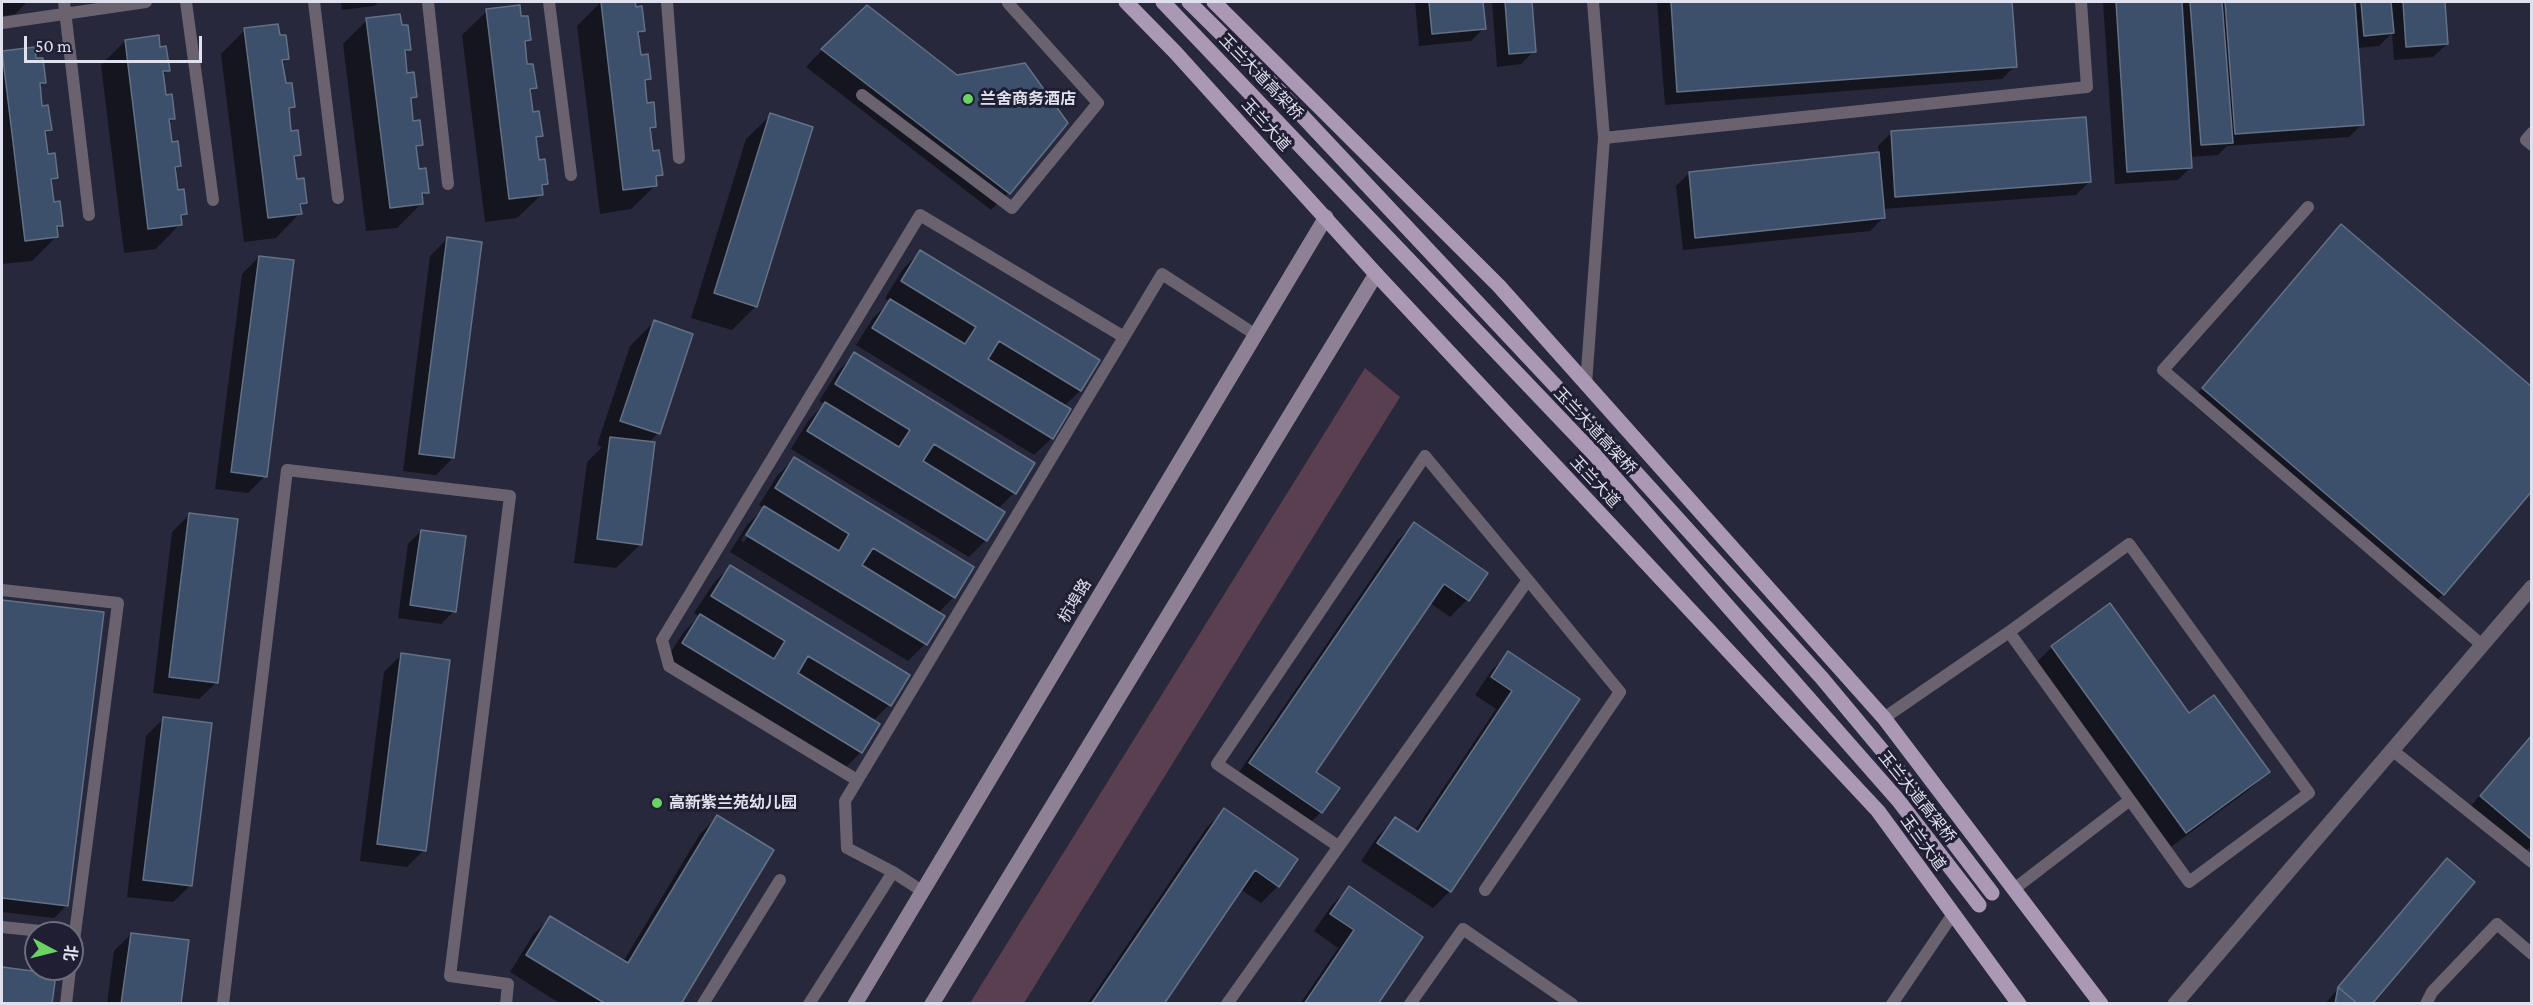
<!DOCTYPE html>
<html>
<head>
<meta charset="utf-8">
<style>
  body { margin:0 }
  #map { position:relative; width:2533px; height:1005px; overflow:hidden; background:#28283c; font-family:"Crimson Pro","Noto Sans SC",serif }
  canvas { display:block }
  .frame { position:absolute; inset:0; border:3px solid #e0e1ee; pointer-events:none }
  .north { position:absolute; left:24px; top:921px; width:60px; height:60px; box-sizing:border-box; background:#1f1e32; border:2px solid #6c6c7d; border-radius:50%; rotate:97deg; font-size:16px; font-weight:700; line-height:24px; text-align:center; color:#e0e1ee }
  .north::after { content:''; display:block; margin:auto; width:21px; height:27px; background:#6ad363; clip-path:polygon(50% 0,100% 100%,50% 72%,0 100%) }
  .scale { position:absolute; left:24px; top:36px; width:178px; height:27px; box-sizing:border-box; border:3px solid #e0e1ee; border-top:0; padding-left:8px; font-size:18px; line-height:21px; white-space:nowrap; color:#e0e1ee; -webkit-text-stroke:4px #1f1e32; paint-order:stroke }
</style>
</head>
<body>
<div id="map">
<canvas width="2533" height="1005"></canvas>
<div class="frame"></div>
<div class="north">北</div>
<div class="scale">50 m</div>
</div>
<script>
const ctx = document.querySelector('canvas').getContext('2d');
ctx.lineJoin = 'round';
function fill(path, color) {
  ctx.fillStyle = color;
  ctx.fill(path, 'evenodd');
}
function trace(path, color, width, dash) {
  ctx.strokeStyle = color;
  ctx.lineWidth = width;
  ctx.lineCap = dash ? 'butt' : 'round';
  ctx.setLineDash(dash || []);
  ctx.stroke(path);
}
function drawText(font, color, halo, rows, align = 'center') {
  ctx.font = font + ' "Crimson Pro","Noto Sans SC",serif';
  ctx.lineWidth = 6;
  ctx.setLineDash([]);
  ctx.textBaseline = 'middle';
  ctx.strokeStyle = halo;
  ctx.fillStyle = color;
  for (const [text, x, y, turn = 0] of rows) {
    ctx.save();
    ctx.translate(x, y);
    ctx.rotate((+turn || 0) * Math.PI / 180);
    ctx.textAlign = isNaN(turn) ? turn : align;
    if (halo) ctx.strokeText(text, 0, 0);
    ctx.fillText(text, 0, 0);
    ctx.restore();
  }
}
fill(new Path2D(`
  M1365,368L1400,397L1024,1003H970Z`), '#593f4f');
fill(new Path2D(`
  M2,2H27L15,14L2,16Z
  M341,2H379L374,6L342,10Z
  M601,2H633L643,31L637,37L640,57L649,79L644,84L646,105L655,126L649,132L652,152L661,174L655,180L656,185L631,209L600,214L577,26Z
  M1415,2H1482L1484,28L1471,41L1419,46Z
  M1492,2H1530L1534,51L1521,64L1497,67Z
  M1657,2H2010L2015,66L2002,79L1665,105Z
  M2103,2H2443L2447,44L2433,57L2394,60L2392,33L2379,46L2357,48L2362,124L2349,137L2227,146L2218,155L2190,157L2191,167L2178,180L2115,184Z
  M487,11L520,18L529,40L524,45L526,66L535,88L529,94L532,113L541,135L535,141L537,161L547,183L541,189L542,194L517,218L485,222L462,35Z
  M367,20L409,49L404,55L406,75L415,97L410,102L412,123L421,144L415,150L418,170L427,192L421,198L422,203L397,228L366,231L343,44Z
  M245,30L287,59L282,65L284,85L293,107L288,112L290,132L299,154L293,160L296,180L305,202L299,208L300,213L276,238L244,242L221,54Z
  M125,41L159,48L168,70L162,76L165,96L174,118L168,124L170,144L179,166L174,171L176,192L186,214L180,219V224L156,249L124,253L101,65Z
  M34,49L35,60L44,82L39,88L41,108L50,130L44,136L47,156L56,177L50,183L53,203L62,225L56,231L57,236L32,261L2,264V53Z
  M822,50L957,76L1008,193L991,210L806,67Z
  M771,115L756,306L732,330L691,318L746,139Z
  M1891,133L2089,182L2076,195L1883,209V218L1870,231L1683,250L1676,186L1689,173L1879,154L1878,146Z
  M447,239L453,458L436,475L403,471L430,256Z
  M2328,239L2443,594L2430,607L2190,402Z
  M920,252L1098,361L1080,391L1064,406L1052,438L1034,455L856,345L873,318L890,302L885,298L903,269Z
  M259,257L265,476L248,493L215,489L242,274Z
  M654,322L658,433L648,443L641,544L616,568L574,563L587,462L602,447L597,445L630,346Z
  M855,354L1032,463L1014,493L998,509L986,540L969,557L791,449L808,421L824,404L819,401L838,371Z
  M794,459L954,597L938,613L943,616L925,644L908,661L730,552L747,525L764,508L759,505L777,476ZM751,525H754L744,542L741,540Z
  M189,515L217,682L199,699L153,693L172,532Z
  M1414,524L1485,574L1467,600L1450,617L1430,603L1314,772L1337,789L1321,812L1304,829L1233,781L1397,541Z
  M421,531L454,611L441,624L398,618L408,544Z
  M730,566L908,675L889,705L873,721L861,752L844,769L666,660L683,633L699,616L694,613L713,584Z
  M2,601L103,614L67,905L54,918L2,912Z
  M2052,647L2268,772L2250,789L2168,849L2035,664Z
  M1509,653L1578,700L1450,891L1433,908L1361,861L1378,836L1395,819L1414,832L1496,709L1475,695L1492,670Z
  M401,655L424,850L407,867L360,861L384,672Z
  M164,718L191,885L173,902L127,897L146,736Z
  M2532,734V845L2518,859L2464,814Z
  M1224,810L1278,886L1261,903L1240,889L1162,1004H1087L1207,827Z
  M717,817L680,1004H561L510,972L533,935L550,918L623,962L700,834Z
  M2447,860L2371,1004H2325L2434,873Z
  M1349,888L1376,1004H1300L1338,948L1314,931L1332,905Z
  M131,934L179,1004H107L114,951Z`), '#0007');
const building = new Path2D(`
  M601,2H635L636,7L642,6L645,31L638,32L641,55L648,54L651,79L645,80L647,103L654,102L656,127L650,128L653,151L659,150L663,175L656,176L657,186L623,190Z
  M1429,2H1483L1486,29L1432,34Z
  M1505,2H1532L1536,52L1509,54Z
  M1671,2H2012L2017,67L1677,92Z
  M2116,2H2182L2192,168L2127,172Z
  M2190,2H2222L2233,143L2201,145Z
  M2225,2H2355L2364,125L2235,134Z
  M2361,2H2391L2394,33L2364,36Z
  M2403,2H2445L2448,44L2406,47Z
  M520,5L521,16H528L531,40L525,41L527,64H533L537,88L530,89L533,112L539,111L543,136L536,137L539,160L545,159L548,184L542,185L543,195L509,199L486,9Z
  M867,5L957,75L1025,63L1068,123L1010,194L821,49Z
  M400,14L402,25H408L411,50H405L407,73L414,72L417,97L411,98L413,121L420,120L423,145L416,146L419,169L426,168L429,193H422L423,204L390,208L366,18Z
  M278,24L280,35H286L289,59L282,60L286,83H292L295,107L289,108L291,131L298,130L301,155L294,156L297,179L304,178L307,203L300,204L302,214L268,218L244,28Z
  M159,35L160,47L166,46L170,71H163L166,95L172,94L175,119H169L172,142L178,141L181,166L175,167L178,190L184,189L187,214L181,215L182,225L148,229L125,40Z
  M35,47L36,58H43L46,83H40L42,106L48,105L52,130L45,131L48,154L55,153L58,178L51,179L54,202L60,201L63,226H57L58,237L25,241L2,51Z
  M770,113L813,127L757,307L714,293Z
  M2086,117L2091,182L1895,197L1891,131Z
  M1879,152L1885,218L1695,238L1689,172Z
  M2341,224L2532,387V491L2444,595L2202,388Z
  M447,237L482,242L454,458L419,454Z
  M920,250L1100,360L1081,391L999,341L988,359L1071,409L1053,439L872,328L890,299L965,344L976,327L901,281Z
  M259,256L294,260L267,477L231,472Z
  M654,320L693,334L660,434L620,421Z
  M854,352L1035,463L1016,494L934,444L923,461L1005,512L987,541L807,431L825,402L899,447L910,430L835,384Z
  M610,437L655,442L642,545L597,539Z
  M794,457L974,567L955,598L873,548L862,565L945,616L927,645L746,535L764,506L839,551L849,534L775,488Z
  M189,513L238,519L218,683L169,677Z
  M1414,522L1488,573L1469,601L1444,584L1316,772L1340,788L1322,813L1249,763Z
  M421,530L466,536L456,612L410,605Z
  M730,565L910,675L891,706L808,656L798,673L880,724L862,753L682,643L700,614L774,659L785,641L711,596Z
  M2,600L104,612L68,906L2,898Z
  M2110,603L2189,713L2214,695L2270,772L2186,833L2051,646Z
  M1508,651L1580,699L1451,892L1377,843L1395,817L1418,832L1512,691L1491,677Z
  M401,653L450,660L426,851L377,844Z
  M163,717L212,723L192,886L143,880Z
  M2532,735V840L2480,796Z
  M1224,808L1298,859L1279,887L1255,870L1164,1004H1091Z
  M717,815L774,850L681,1004H606L526,955L550,916L628,963Z
  M2447,858L2475,882L2372,1004H2358L2338,987Z
  M1349,886L1423,937L1378,1004H1304L1354,930L1330,914Z
  M131,933L189,940L181,1004H121Z
  M2,967L56,974L52,1004H2Z
  M2338,987L2358,1004H2335Z`);
fill(building, '#3c506b');
trace(building, '#627185', 1.5);
trace(new Path2D(`
  M64,2L89,215
  M186,2L213,200
  M314,2L338,198
  M428,2L448,184
  M549,2L571,175
  M667,2L679,158
  M2,23L146,2
  M862,95L1012,208L1098,103L1008,3L1010,2
  M2532,133L2526,140L2532,145
  M1604,138L2087,87L2081,2
  M2308,207L2163,370L2482,645
  M1586,384L1604,138L1593,2
  M2,590L118,603L72,956
  M1884,718L2009,632
  M2392,750L2532,862
  M857,780L669,666L662,640L920,215L1124,337
  M1338,846L1217,764L1425,456L1528,580
  M893,872L847,848L845,801L1162,274L1256,335
  M2014,889L2130,800L2009,632L2129,544L2309,793L2189,882L2130,800
  M2,927L60,933
  M66,1004L70,969
  M223,1004L287,470L510,496L450,976L508,984L506,1004
  M703,1004L780,880
  M809,1004L893,872L922,891
  M1227,1004L1528,580L1620,692L1485,890
  M1410,1004L1463,929L1572,1004
  M1892,1004L1953,914
  M2426,1004L2432,992L2497,924L2532,954`), '#6a626f', 12);
trace(new Path2D(`
  M2175,1004L2532,587`), '#6a626f', 15);
trace(new Path2D(`
  M855,1004L1326,217
  M932,1004L1376,274`), '#8e8196', 15);
trace(new Path2D(`
  M1126,2L1175,52L1376,274L1878,811L2019,1004
  M1163,2L1594,454L1898,800L1979,905
  M1189,2L1278,90L1610,444L1821,677L1896,767L1992,893
  M1214,2L1499,286L1884,718L2101,1004`), '#aa98b4', 15);
for (const [x, y, r, color] of [
  [968,99,6,"#6ad363"],
  [657,803,6,"#6ad363"]
]) {
  const dot = new Path2D();
  dot.arc(x, y, r, 0, 2 * Math.PI);
  ctx.fillStyle = color;
  ctx.fill(dot);
  trace(dot, '#1f1e32', 2);
}
drawText('16px', '#e0e1ee', '#1f1e32', [
  ["玉兰大道高架桥",1261,77,46],
  ["玉兰大道",1266,125,48],
  ["玉兰大道高架桥",1595,431,47],
  ["玉兰大道",1595,482,47],
  ["杭埠路",1075,601,-59],
  ["玉兰大道高架桥",1917,797,51],
  ["玉兰大道",1923,843,54]
]);
drawText('bold 16px', '#e0e1ee', '#1f1e32', [
  ["兰舍商务酒店",980,99],
  ["高新紫兰苑幼儿园",669,803]
], 'left');
</script>
</body>
</html>
